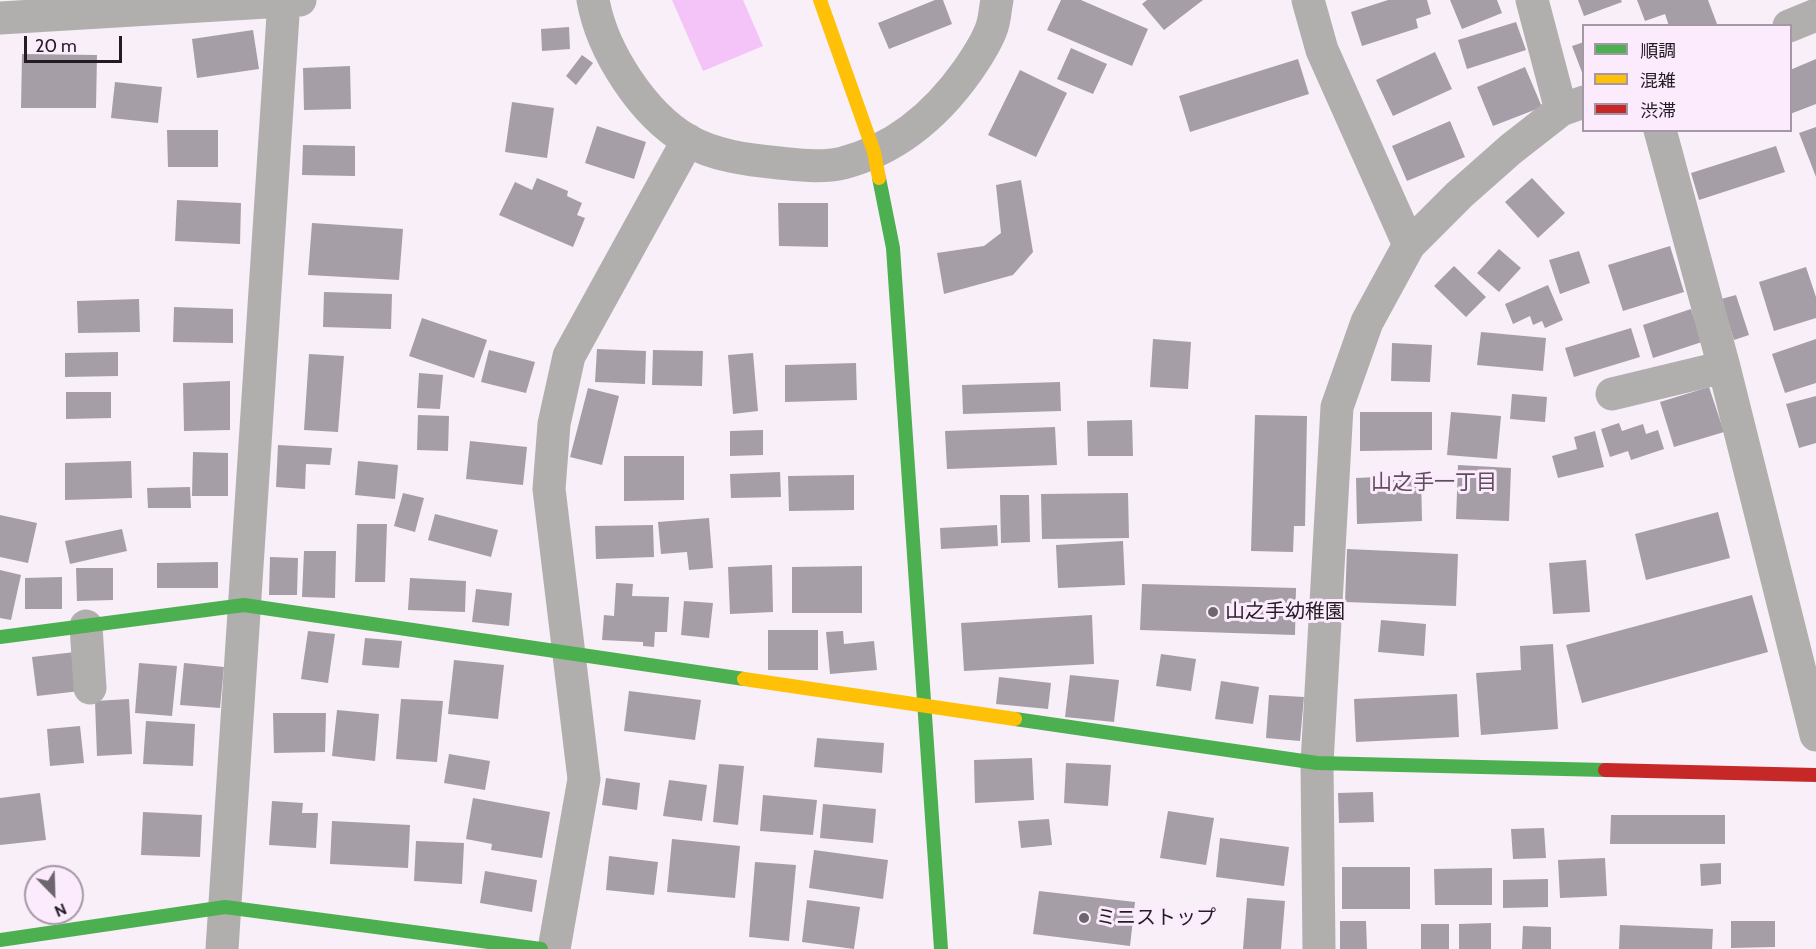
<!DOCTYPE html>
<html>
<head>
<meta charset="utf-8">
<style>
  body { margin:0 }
  #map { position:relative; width:1816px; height:949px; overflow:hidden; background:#f8eff9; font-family:Cabin,"Noto Sans JP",sans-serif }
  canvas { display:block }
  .legend { position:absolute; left:1582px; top:24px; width:210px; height:108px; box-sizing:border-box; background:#fcebfd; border:2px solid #a598a6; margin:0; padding:8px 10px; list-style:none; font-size:18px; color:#231c23 }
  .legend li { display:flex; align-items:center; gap:12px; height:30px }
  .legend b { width:30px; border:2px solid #a598a6 }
  .north { position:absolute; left:24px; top:865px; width:60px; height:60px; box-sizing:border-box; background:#fcebfd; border:2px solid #a598a6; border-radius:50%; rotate:157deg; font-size:16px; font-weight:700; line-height:24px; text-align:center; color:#231c23 }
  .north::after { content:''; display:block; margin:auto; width:21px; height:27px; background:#6e666e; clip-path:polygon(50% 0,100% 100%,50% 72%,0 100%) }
  .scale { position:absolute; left:24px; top:36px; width:98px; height:27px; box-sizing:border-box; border:3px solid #231c23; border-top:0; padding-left:8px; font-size:18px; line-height:21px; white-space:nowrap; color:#231c23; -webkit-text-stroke:4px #fcebfd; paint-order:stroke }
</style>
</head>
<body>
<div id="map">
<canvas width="1816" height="949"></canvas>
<ul class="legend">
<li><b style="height:8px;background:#4caf50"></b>順調</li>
<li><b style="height:8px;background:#ffc107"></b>混雑</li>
<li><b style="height:8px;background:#c62828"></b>渋滞</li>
</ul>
<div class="north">N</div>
<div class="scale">20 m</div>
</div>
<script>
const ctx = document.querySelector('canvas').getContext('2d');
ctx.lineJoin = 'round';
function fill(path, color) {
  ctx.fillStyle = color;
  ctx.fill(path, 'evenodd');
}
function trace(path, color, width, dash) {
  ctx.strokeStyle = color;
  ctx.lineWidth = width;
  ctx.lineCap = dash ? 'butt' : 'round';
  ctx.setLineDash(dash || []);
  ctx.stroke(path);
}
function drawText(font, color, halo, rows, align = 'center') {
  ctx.font = font + ' Cabin,"Noto Sans JP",sans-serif';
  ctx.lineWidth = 6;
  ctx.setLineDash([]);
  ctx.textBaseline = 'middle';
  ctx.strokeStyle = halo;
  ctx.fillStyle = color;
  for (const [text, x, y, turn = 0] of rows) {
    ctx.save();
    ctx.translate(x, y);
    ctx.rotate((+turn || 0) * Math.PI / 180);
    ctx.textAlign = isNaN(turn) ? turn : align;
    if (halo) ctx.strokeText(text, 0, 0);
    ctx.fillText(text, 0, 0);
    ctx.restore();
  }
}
fill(new Path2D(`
  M672,0H743L763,46L703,71Z`), '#f4c3f8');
fill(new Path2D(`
  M935,0H943L952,24L889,49L878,23Z
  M1061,0H1081L1148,29L1132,66L1047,30Z
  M1147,0H1203L1164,30L1142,4Z
  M1388,0H1427L1431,14L1416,19L1418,28L1362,46L1351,12Z
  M1450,0H1497L1502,13L1462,29Z
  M1578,0H1621L1622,2L1584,16Z
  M1637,0H1708L1717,24L1669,26L1665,14L1645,21Z
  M1516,22L1526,50L1467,69L1458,40Z
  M569,27L570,49L542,51L541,29Z
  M253,30L259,69L197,78L192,39Z
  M1584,42V75H1583L1572,46Z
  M1071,48L1107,64L1093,94L1057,79Z
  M1435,52L1452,89L1393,116L1376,80Z
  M22,54L97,55L96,108H21Z
  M582,55L593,63L576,85L566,76Z
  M1298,59L1309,94L1190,132L1179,96Z
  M1816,59V104L1790,114V70Z
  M350,66L351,109L304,110L303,68Z
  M1525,67L1542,107L1493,126L1477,87Z
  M1020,70L1067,93L1036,157L988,135Z
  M115,82L162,87L158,123L111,118Z
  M512,102L554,108L547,158L505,152Z
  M1450,121L1465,157L1407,181L1392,146Z
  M597,126L646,142L634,179L585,163Z
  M1816,127V177L1799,133Z
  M167,130H218V167H168Z
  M303,145L355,146V176L302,175Z
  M1776,146L1785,172L1699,200L1691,173Z
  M537,178L568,191L567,196L582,203L577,215L585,218L573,247L499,215L515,182L532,190Z
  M1532,178L1565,213L1538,238L1505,202Z
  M1021,180L1033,252L1013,275L944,294L937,253L984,246L1001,233L996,185Z
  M177,200L241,203L240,244L175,241Z
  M778,203H828V247L779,246Z
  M312,223L403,229L399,280L308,275Z
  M1670,246L1684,292L1623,311L1608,265Z
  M1499,249L1521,268L1499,292L1477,273Z
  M1579,251L1590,283L1560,294L1549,260Z
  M1454,266L1486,297L1466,317L1434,286Z
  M1806,267L1816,297V318L1774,331L1759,282Z
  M1548,285L1563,320L1545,328L1542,321L1533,325L1530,316L1513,324L1505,304Z
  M324,292L392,294L391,329L323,327Z
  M1736,295L1749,335L1734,340L1721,299Z
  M139,299L140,332L78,333L77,301Z
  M174,307L233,309V343L173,342Z
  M1691,309L1702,342L1653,358L1643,325Z
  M422,318L487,340L474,378L409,356Z
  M1631,328L1640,357L1574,377L1565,348Z
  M1481,332L1546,338L1543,371L1477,365Z
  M1153,339L1191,342L1188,389L1150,387Z
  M1816,339V383L1785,393L1772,354Z
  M1392,343L1432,345L1430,382L1391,381Z
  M597,349L646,351L645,384L595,382Z
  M489,350L535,362L526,393L481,382Z
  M653,350L703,351L702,386L652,385Z
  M118,352V376L65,377V353Z
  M753,353L758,411L733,414L728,355Z
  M309,354L344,356L338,432L304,430Z
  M856,363L857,400L785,402V365Z
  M419,373L443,375L440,409L417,408Z
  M230,381V430L184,431L183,383Z
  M1060,382L1061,411L963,414L962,385Z
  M1709,387L1724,432L1674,447L1660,402Z
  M588,388L619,396L602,465L570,457Z
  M66,392H111V418L66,419Z
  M1512,394L1547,397L1545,422L1510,419Z
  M1816,396V443L1799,448L1786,404Z
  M1360,412H1432V450L1360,451Z
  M1451,412L1501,416L1497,459L1447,455Z
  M418,415L449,416L448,451L417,450Z
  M1255,415L1307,416L1305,526H1294L1293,552L1251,551Z
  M1132,420L1133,456H1088L1087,421Z
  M1619,423L1622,431L1643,424L1646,434L1658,430L1664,449L1631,460L1628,451L1610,457L1601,429Z
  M1055,427L1057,465L947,469L945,431Z
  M763,430V455L730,456V431Z
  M1595,431L1604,467L1558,478L1552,456L1577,449L1574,437Z
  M470,441L527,447L523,485L466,479Z
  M278,445L332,448L330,465L306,464L305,489L276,487Z
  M193,452L228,453V496H192Z
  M624,456H684V500L624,501Z
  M131,461L132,498L65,500V463Z
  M358,461L398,465L395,499L355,495Z
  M1458,465L1511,468L1509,521L1456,519Z
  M780,472L781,497L731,498L730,474Z
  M854,475V510L789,511L788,476Z
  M1421,475L1422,521L1357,524L1356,478Z
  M190,487L191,508H148L147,488Z
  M403,493L424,498L415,532L394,526Z
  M1128,493L1129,538L1042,539L1041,494Z
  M1000,495H1029L1030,542L1001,543Z
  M1718,512L1730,558L1646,580L1635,534Z
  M435,514L498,530L491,557L428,540Z
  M0,515L37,523L28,563L0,557Z
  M709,518L713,568L689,570L687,552L661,554L658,522Z
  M357,524H387L385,582H355Z
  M653,525L654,557L596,559L595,526Z
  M997,525L998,546L941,549L940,528Z
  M122,529L127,551L70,564L65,541Z
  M1123,541L1125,585L1058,588L1056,545Z
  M1347,549L1458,554L1456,606L1345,602Z
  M304,551H336L335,598L302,597Z
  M270,557L298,558L297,595H269Z
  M1586,560L1590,612L1553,614L1549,563Z
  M218,562V588H157V563Z
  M772,565L773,612L730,614L728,567Z
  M862,566V613H792V567Z
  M76,568H113V600L77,601Z
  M0,570L21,575L11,620L0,618Z
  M62,577V609H25V578Z
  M410,578L466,581L465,612L408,610Z
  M616,583L633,584L632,596L669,597L667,632H655L654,647L643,646V642L602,640L604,615L614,616Z
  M1142,584L1296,588L1295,635L1140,630Z
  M476,589L512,593L509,626L472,622Z
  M1752,595L1768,652L1582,703L1566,645Z
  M684,601L713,603L709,638L681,635Z
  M1092,615L1094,664L964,671L961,623Z
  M1381,620L1426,624L1424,656L1378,652Z
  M768,630H818V670H768Z
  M308,631L335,634L328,683L301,679Z
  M843,631L844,644L874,641L877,670L830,674L826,632Z
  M365,638L402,641L399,668L362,665Z
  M1553,644L1558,729L1481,735L1476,673L1521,670L1520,646Z
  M75,652L80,691L37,696L32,657Z
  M1161,654L1196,659L1191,691L1156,686Z
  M454,660L504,665L498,719L448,714Z
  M139,663L177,666L172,716L135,713Z
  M184,663L224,667L220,708L180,705Z
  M1070,675L1119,680L1114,722L1065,717Z
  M999,677L1051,683L1048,709L996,704Z
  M1221,681L1259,687L1253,724L1215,719Z
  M629,691L701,700L695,740L624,731Z
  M1457,694L1459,737L1356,742L1354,699Z
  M1269,695L1304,697L1300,741L1266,738Z
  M129,699L132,754L97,756L95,701Z
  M401,699L443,701L437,762L396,759Z
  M337,710L379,714L375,761L332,756Z
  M273,713H326L325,752L274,753Z
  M146,721L195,724L193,766L143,764Z
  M80,726L84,763L50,766L47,729Z
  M817,738L884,743L882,773L814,767Z
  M449,754L490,761L485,790L444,783Z
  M1032,758L1034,800L975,803L974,760Z
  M1066,763L1111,765L1108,806L1064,803Z
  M719,764L744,766L738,825L713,822Z
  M606,778L640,783L637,810L602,805Z
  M669,780L707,785L702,821L663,816Z
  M1373,792L1374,822L1339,823L1338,793Z
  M40,793L46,840L0,845V798Z
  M763,795L817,800L813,835L760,831Z
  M473,798L550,812L542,858L491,850L492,844L466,839Z
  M272,801L303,803L302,813H318L316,848L269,845Z
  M823,804L876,809L873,843L820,838Z
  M1168,811L1214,818L1206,865L1160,858Z
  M143,812L202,815L200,857L141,855Z
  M1611,815H1725V844H1610Z
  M1049,819L1052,845L1021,848L1018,821Z
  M332,821L410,825L408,868L330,864Z
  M1544,828L1546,858L1513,859L1511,829Z
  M1220,838L1289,847L1284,886L1216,877Z
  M672,839L740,846L735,898L667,892Z
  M416,841L464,843L462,884L414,881Z
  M814,850L888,860L883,899L809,888Z
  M609,856L658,862L654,895L606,890Z
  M1605,858L1607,896L1560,898L1558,860Z
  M755,862L796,865L789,941L749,937Z
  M1721,863V884L1701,886L1700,864Z
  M1342,867H1410V909H1342Z
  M1492,868V905H1435L1434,869Z
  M485,871L537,880L532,912L480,903Z
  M1548,879V907L1503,908V880Z
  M1039,891L1135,902L1130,946L1033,934Z
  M1247,898L1285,901L1281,949H1243Z
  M807,900L860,907L854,949L802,942Z
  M1340,921H1366L1367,949H1340Z
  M1731,921H1775V947L1731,948Z
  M1491,923V949H1459V924Z
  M1421,924H1449V949H1421Z
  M1620,925L1713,929L1712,949H1619Z
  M1523,926L1551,927V949H1522Z`), '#a69ea6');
trace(new Path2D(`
  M593,0C602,51 642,113 687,140C714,156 749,160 779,163C800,165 822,168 843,163C896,149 937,114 968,70C977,57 987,42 992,27C995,18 995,9 997,0
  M1308,0L1322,50L1409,245
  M1532,0L1561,110
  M0,18L300,0
  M1789,26L1816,15
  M1660,130L1724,367L1816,735
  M1612,394L1724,367
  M86,626L90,688
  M222,949L284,0
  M554,949L584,779L549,489L554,424L569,356L688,140
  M1319,949L1317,763L1337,407L1367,322L1409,245L1459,195L1511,149L1561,110L1584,102`), '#b1afad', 33);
trace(new Path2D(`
  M879,178L893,248L941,949
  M0,637L244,605L744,679
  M1015,719L1317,763L1605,770
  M0,940L225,907L541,949`), '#4caf50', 14);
trace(new Path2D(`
  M820,0L874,152L879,178
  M744,679L1015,719`), '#ffc107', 14);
trace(new Path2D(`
  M1605,770L1816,775`), '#c62828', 14);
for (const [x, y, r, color] of [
  [1213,612,6,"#6e666e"],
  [1084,918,6,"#6e666e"]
]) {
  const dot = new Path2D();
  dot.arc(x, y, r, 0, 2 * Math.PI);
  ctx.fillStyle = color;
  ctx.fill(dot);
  trace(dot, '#fcebfd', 2);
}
drawText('20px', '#231c23', '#fcebfd', [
  ["山之手幼稚園",1225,612],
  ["ミニストップ",1096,918]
], 'left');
drawText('21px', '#5e4d5f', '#fcebfd', [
  ["山之手一丁目",1434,483]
]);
</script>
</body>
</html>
